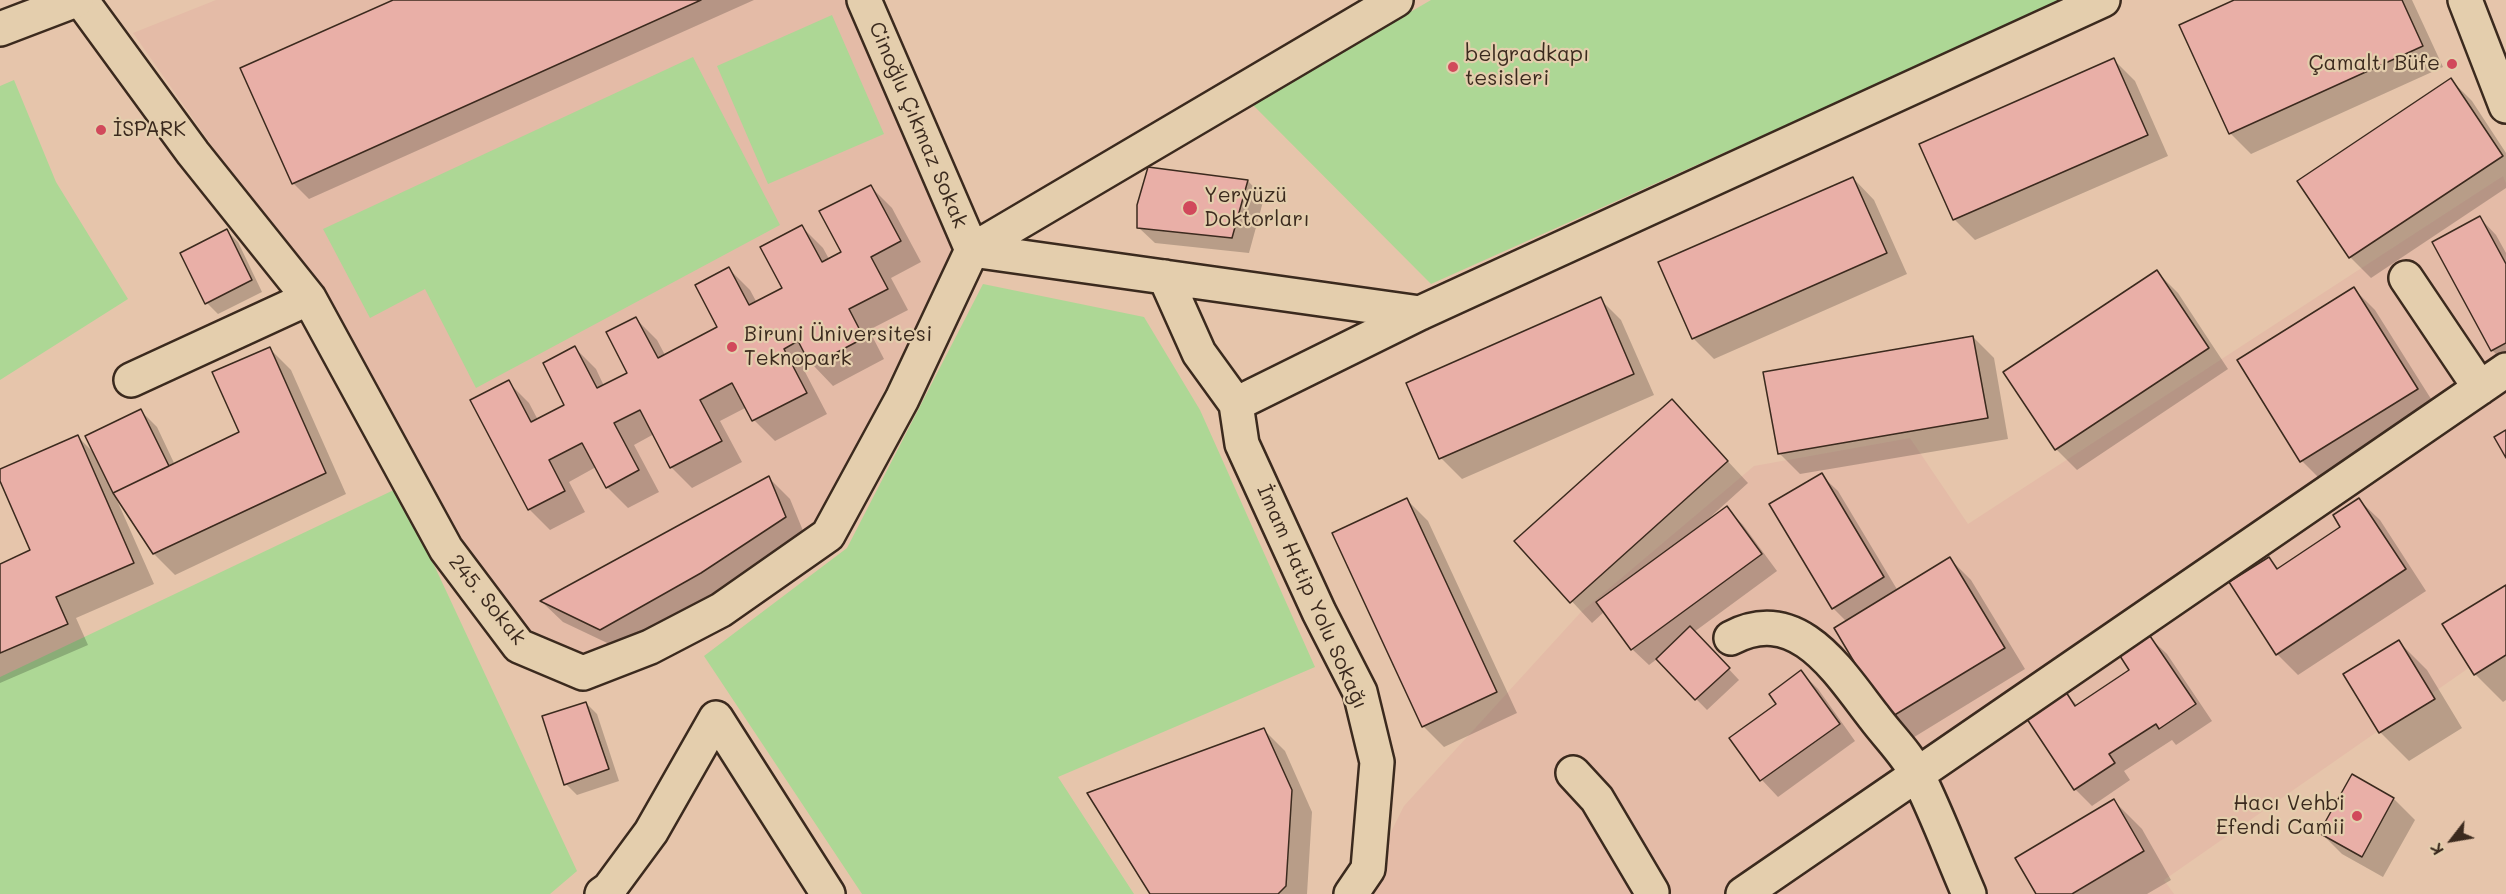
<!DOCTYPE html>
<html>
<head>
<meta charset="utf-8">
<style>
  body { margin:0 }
  #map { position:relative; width:2506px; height:894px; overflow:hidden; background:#e6c5ab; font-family:Mali,sans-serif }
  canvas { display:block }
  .north { position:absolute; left:2422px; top:810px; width:60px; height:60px; -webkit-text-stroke:4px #e4cead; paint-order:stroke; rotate:239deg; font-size:16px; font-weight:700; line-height:24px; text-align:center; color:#3b2a1e }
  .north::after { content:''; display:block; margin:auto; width:21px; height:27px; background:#3b2a1e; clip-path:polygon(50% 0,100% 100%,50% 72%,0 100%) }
</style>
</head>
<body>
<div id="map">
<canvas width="2506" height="894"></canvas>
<div class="north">K</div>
</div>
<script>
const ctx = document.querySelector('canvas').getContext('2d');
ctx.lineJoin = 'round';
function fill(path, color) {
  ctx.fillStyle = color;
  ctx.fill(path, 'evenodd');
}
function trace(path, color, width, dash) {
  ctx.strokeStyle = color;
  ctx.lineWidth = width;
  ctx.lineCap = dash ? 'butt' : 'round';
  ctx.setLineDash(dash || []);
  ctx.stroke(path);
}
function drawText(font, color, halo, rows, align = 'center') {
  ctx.font = font + ' Mali,sans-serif';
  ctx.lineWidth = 4.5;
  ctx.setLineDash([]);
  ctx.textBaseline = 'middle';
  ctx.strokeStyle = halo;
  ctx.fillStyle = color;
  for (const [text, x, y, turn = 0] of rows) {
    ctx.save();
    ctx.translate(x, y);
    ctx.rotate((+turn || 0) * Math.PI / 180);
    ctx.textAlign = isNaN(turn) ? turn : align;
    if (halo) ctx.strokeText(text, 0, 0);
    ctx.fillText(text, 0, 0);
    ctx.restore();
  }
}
fill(new Path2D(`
  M216,0H849L954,247L818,527L677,621L579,658L525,637L475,564L321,301L133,33Z
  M2503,176L2506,183V642L2164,880L2174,894H1360L1404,806L1581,612L1754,466L1910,438L1968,524Z`), '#e4bba7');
fill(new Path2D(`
  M1431,0H2065L1431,284L1252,104Z
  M832,15L884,134L768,184L717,66Z
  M693,57L780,225L476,388L425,289L370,318L323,229Z
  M14,80L56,182L128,299L0,380V86Z
  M983,284L1144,317L1200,410L1315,667L1058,777L1134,894H862L704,656L847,548Z
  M398,488L577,871L550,894H0V677Z`), '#add795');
fill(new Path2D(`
  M397,0H754L309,199L293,183Z
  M2237,0H2412L2443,67L2251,154L2230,133Z
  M2114,60L2135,81L2168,156L1975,240L1954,219Z
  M2451,80L2472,101L2506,153V188L2371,278L2350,257Z
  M1149,168L1248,181L1264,198L1249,253L1155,243L1138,227Z
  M1853,178L1874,200L1907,274L1714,359L1693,338Z
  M871,187L892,208L921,262L891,278L908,310L869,330L884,359L833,386L813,365L804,370L827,414L775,441L754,420L747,407L720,421L742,462L692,488L671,467L654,434L634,445L659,492L628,508L607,487L596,467L569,482L585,512L550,530L529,509L508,382L529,403L538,420L566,405L575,348L596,369L604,386L629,373L636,319L657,340L665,355L719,328L729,269L750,290L757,303L784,289L802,227L823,248L829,259L843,252Z
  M2480,218L2496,235L2506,253V364L2492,350L2434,243Z
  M227,231L238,242L262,292L218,314L207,303Z
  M2157,272L2178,293L2228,369L2077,470L2056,449Z
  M2354,289L2375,310L2438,410L2323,482L2302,461Z
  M1600,299L1621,320L1654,395L1462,479L1441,458L1408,384Z
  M1973,337L1994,358L2008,439L1800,474L1779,453Z
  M270,349L291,370L346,494L175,575L154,554L116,498L154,584L76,618L88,645L0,683V565L32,551L0,477V471L78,437L96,455L141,411L157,427L175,465L241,433Z
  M1672,401L1748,483L1706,521L1708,522L1727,508L1743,525L1777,571L1694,632L1739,680L1707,710L1657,659L1649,665L1632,649L1605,611L1592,623L1516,541Z
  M1821,475L1838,491L1898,591L1950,559L1971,580L2025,669L1911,739L1890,718L1847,622L1833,608Z
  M769,478L790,499L806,538L722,594L622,650L563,622L542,602Z
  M1407,500L1428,521L1517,713L1444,747L1423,726Z
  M2359,500L2380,520L2426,591L2298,675L2277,654L2268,558L2279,569L2342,528Z
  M2506,587V700L2503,702L2475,674Z
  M2150,638L2167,654L2212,721L2176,745L2172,740L2124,771L2130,780L2092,806L2075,789L2029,719L2066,694L2078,706L2131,671Z
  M2399,642L2427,670L2462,728L2409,761L2381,733L2345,675Z
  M1801,672L1818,689L1855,741L1778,797L1762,780L1731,738L1778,704Z
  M586,703L597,714L619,781L577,795L566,784Z
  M1264,730L1285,751L1312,812L1307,894H1152Z
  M2353,776L2394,799L2415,820L2383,877L2342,854L2321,833Z
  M2114,801L2142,829L2171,880L2147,894H2038Z`), '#0003');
const building = new Path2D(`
  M393,0H701L292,184L240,68Z
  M2234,0H2402L2423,46L2229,134L2179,25Z
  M2114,58L2148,135L1953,220L1919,144Z
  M2451,78L2503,156L2349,258L2297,181Z
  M1148,167L1248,180L1232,238L1137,228V205Z
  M1853,177L1887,253L1692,339L1658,262Z
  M871,185L901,241L871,257L888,289L849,309L864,338L811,366L798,341L784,349L807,393L752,421L732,383L700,400L722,441L670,468L640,410L614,423L639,470L606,488L582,443L549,460L565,491L528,510L470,400L509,380L531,422L564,405L543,363L575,346L597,388L627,373L606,332L636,317L658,358L717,327L695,285L729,267L749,305L782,288L760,247L802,225L822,262L841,252L819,211Z
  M2480,216L2506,264V343L2491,351L2432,242Z
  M227,229L252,280L205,304L180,253Z
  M2157,270L2209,348L2055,450L2003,372Z
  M2354,287L2418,389L2300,462L2237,360Z
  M1601,297L1634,374L1439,459L1406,383Z
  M1973,336L1988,418L1778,454L1763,372Z
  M270,347L326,473L153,554L113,493L239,432L212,372Z
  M1672,399L1728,461L1570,603L1514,541Z
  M141,409L169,466L113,493L85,436Z
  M2506,430V458L2494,437Z
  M78,435L134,563L56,597L68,624L0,653V564L30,550L0,481V469Z
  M1822,473L1884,577L1832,609L1769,504Z
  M769,476L786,517L701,573L600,630L540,601Z
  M1407,498L1497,692L1422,727L1332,533Z
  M2359,498L2406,569L2276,655L2229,582L2269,557L2277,569L2340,527L2333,515Z
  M1727,506L1762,554L1631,650L1596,602Z
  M1950,557L2005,648L1888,719L1834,628Z
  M2506,585V655L2474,675L2442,624Z
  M1690,626L1730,668L1695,700L1656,659Z
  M2150,636L2196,704L2159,729L2156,724L2109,754L2115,763L2074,790L2027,719L2066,692L2075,706L2129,670L2120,656Z
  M2399,640L2435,699L2379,733L2343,674Z
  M1801,670L1840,724L1760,781L1729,738L1776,704L1769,694Z
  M586,702L609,769L564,785L542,716Z
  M1264,728L1292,790L1286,886L1278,894H1150L1087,793Z
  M2352,774L2394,798L2362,857L2319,833Z
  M2114,799L2144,851L2072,894H2036L2015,858Z`);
fill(building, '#e9afa7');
trace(building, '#3b2a1e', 1.5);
const minor = new Path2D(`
  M81,0L193,153L309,298L446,549L519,646L583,673L650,647L721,610L828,535L902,399L972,250
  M864,0L972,250
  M2465,0L2506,106
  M972,250L1396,0
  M972,250L1420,313
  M1165,277L1199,353L1236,404L1242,444L1319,612L1360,692L1377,762L1368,869L1351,894
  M2406,278L2480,388
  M131,380L309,298
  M1236,404L1420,313L2103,0
  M1731,638C1798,603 1838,671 1874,717C1888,736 1908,755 1918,776C1937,814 1952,855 1969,894
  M1573,773L1597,799L1652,892
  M602,894L609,889L651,832L716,718L828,894
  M1743,894L2506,370`);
const major = new Path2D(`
  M0,29L76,0`);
trace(minor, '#3b2a1e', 38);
trace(major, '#3b2a1e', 38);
trace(minor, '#e4cead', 33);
trace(major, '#e4cead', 33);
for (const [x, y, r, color] of [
  [2452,64,6,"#d1495b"],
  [1453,67,6,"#d1495b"],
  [101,130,6,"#d1495b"],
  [1190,208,8,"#d1495b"],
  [732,347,6,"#d1495b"],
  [2357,816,6,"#d1495b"]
]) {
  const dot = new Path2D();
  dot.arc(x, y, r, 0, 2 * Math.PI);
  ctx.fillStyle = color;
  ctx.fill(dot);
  trace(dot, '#e4cead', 2);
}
drawText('21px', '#3b2a1e', '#e4cead', [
  ["belgradkapı",1465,55],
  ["tesisleri",1465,79],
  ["Çamaltı Büfe",2440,64,"right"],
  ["İSPARK",113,130],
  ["Yeryüzü",1204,196],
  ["Doktorları",1204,220],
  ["Biruni Üniversitesi",744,335],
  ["Teknopark",744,359],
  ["Hacı Vehbi",2345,804,"right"],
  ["Efendi Camii",2345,828,"right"]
], 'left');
drawText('21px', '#3b2a1e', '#e4cead', [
  ["Cinoğlu Çıkmaz Sokak",918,125,67],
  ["İmam Hatip Yolu Sokağı",1312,597,66],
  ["245. Sokak",487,600,51]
]);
</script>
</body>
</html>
